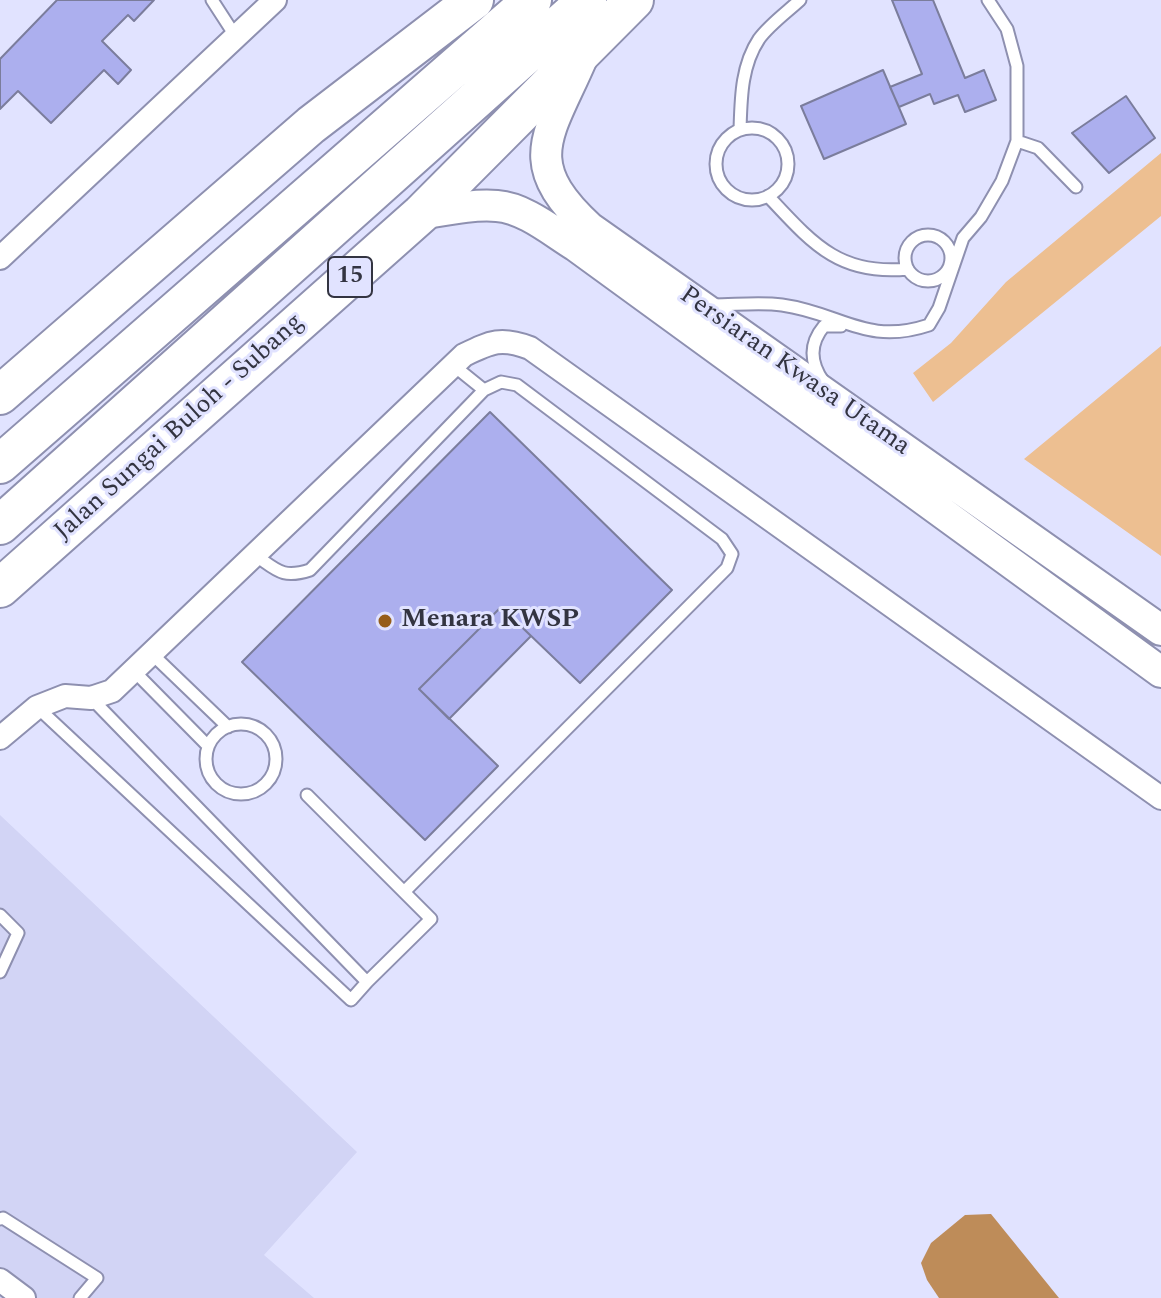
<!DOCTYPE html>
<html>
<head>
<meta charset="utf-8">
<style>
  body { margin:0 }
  canvas { display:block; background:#e1e3ff }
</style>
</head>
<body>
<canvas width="1161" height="1298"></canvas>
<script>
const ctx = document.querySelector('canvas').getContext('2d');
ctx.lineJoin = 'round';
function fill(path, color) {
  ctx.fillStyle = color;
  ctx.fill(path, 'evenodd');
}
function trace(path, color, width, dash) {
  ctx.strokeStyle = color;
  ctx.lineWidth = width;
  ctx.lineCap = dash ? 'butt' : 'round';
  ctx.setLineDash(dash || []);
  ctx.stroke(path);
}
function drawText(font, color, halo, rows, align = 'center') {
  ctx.font = font + ' Spectral,serif';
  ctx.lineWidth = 6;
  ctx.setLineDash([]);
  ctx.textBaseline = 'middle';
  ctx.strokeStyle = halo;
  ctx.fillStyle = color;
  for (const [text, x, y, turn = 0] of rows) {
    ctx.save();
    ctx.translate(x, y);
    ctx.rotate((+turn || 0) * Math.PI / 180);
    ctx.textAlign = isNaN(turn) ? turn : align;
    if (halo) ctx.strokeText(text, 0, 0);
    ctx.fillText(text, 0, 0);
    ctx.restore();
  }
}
fill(new Path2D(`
  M0,815L357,1152L264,1255L314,1298H0Z`), '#d2d4f5');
fill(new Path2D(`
  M1161,153V216L933,402L913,373L951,343L1006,282Z
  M1161,346V556L1024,459Z`), '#edbf91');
fill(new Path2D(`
  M991,1214L1059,1298H939L927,1280L921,1263L931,1243L965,1215Z`), '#be8c59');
const building = new Path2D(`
  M57,0H154L134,21L128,15L102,41L131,70L118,84L104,70L51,123L18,91L0,109V59Z
  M892,0H933L965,78L984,70L996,100L965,112L958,95L934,104L930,94L899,107L890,87L922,74Z
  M883,70L906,124L824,159L801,106Z
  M1126,96L1155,138L1109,173L1072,133Z
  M490,412L672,590L580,683L501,607L419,689L498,766L425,840L242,662Z
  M501,607L531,636L449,719L419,689Z`);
fill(building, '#acafee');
trace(building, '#7b7d9c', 2);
const lane = new Path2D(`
  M212,0L236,37
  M716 164a36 36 0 1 1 72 0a36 36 0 1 1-72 0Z
  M740,130C741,99 741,66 759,39C769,25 787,12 800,0
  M1017,141L1038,148L1076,187
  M768,196C812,243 839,276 908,269
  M905 258a23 23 0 1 1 46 0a23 23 0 1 1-46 0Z
  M713,305C735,305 760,302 782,305C841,313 866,346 929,325L939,308L963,238L981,217L1002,181L1017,141V66L1007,29L988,0
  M453,365L484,390
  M823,381C810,362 809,344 824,326H841
  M255,555C277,570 282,579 310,570L484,390L501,382L517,385L722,539L732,554L727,568L404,892
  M151,653L228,727
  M133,670L208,746
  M37,707L351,1000L367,982L91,698
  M206 759a35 35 0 1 1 70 0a35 35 0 1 1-70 0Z
  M307,795L431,919L367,982
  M0,915L18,933L0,972
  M0,1219L3,1218L97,1278L80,1298`);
const street = new Path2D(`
  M0,258L275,0
  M0,738L37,707L65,696L91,698L112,691L464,355C491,342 501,337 530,348L1161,798
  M0,1280L24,1298`);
const secondary = new Path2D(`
  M582,58C549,135 518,162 590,228L1161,630
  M421,214C446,210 472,204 497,206C525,208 553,232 576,246L1161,672`);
const highway = new Path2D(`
  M0,395L311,125L474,0
  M0,464L532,0
  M0,525L587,0
  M0,588L421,214L634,0`);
trace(lane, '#8e90b0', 15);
trace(street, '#8e90b0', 26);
trace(secondary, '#8e90b0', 34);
trace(highway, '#8e90b0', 42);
trace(lane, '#fff', 11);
trace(street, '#fff', 22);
trace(secondary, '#fff', 30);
trace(highway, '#fff', 38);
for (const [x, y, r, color] of [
  [385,621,8,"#965d19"]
]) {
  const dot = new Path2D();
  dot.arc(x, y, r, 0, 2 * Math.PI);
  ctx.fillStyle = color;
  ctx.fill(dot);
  trace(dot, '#e1e3ff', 3);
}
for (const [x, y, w] of [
  [350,277,44]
]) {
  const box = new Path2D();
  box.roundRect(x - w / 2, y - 20, w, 40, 6);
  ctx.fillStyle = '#e1e3ff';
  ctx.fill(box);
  trace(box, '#333441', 2);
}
drawText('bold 24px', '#333441', null, [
  ["15",350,277]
]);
drawText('26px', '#333441', '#e1e3ff', [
  ["Persiaran Kwasa Utama",794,372,35],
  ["Jalan Sungai Buloh - Subang",180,428,-42]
]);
drawText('bold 26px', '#333441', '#e1e3ff', [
  ["Menara KWSP",401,621]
], 'left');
</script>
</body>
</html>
